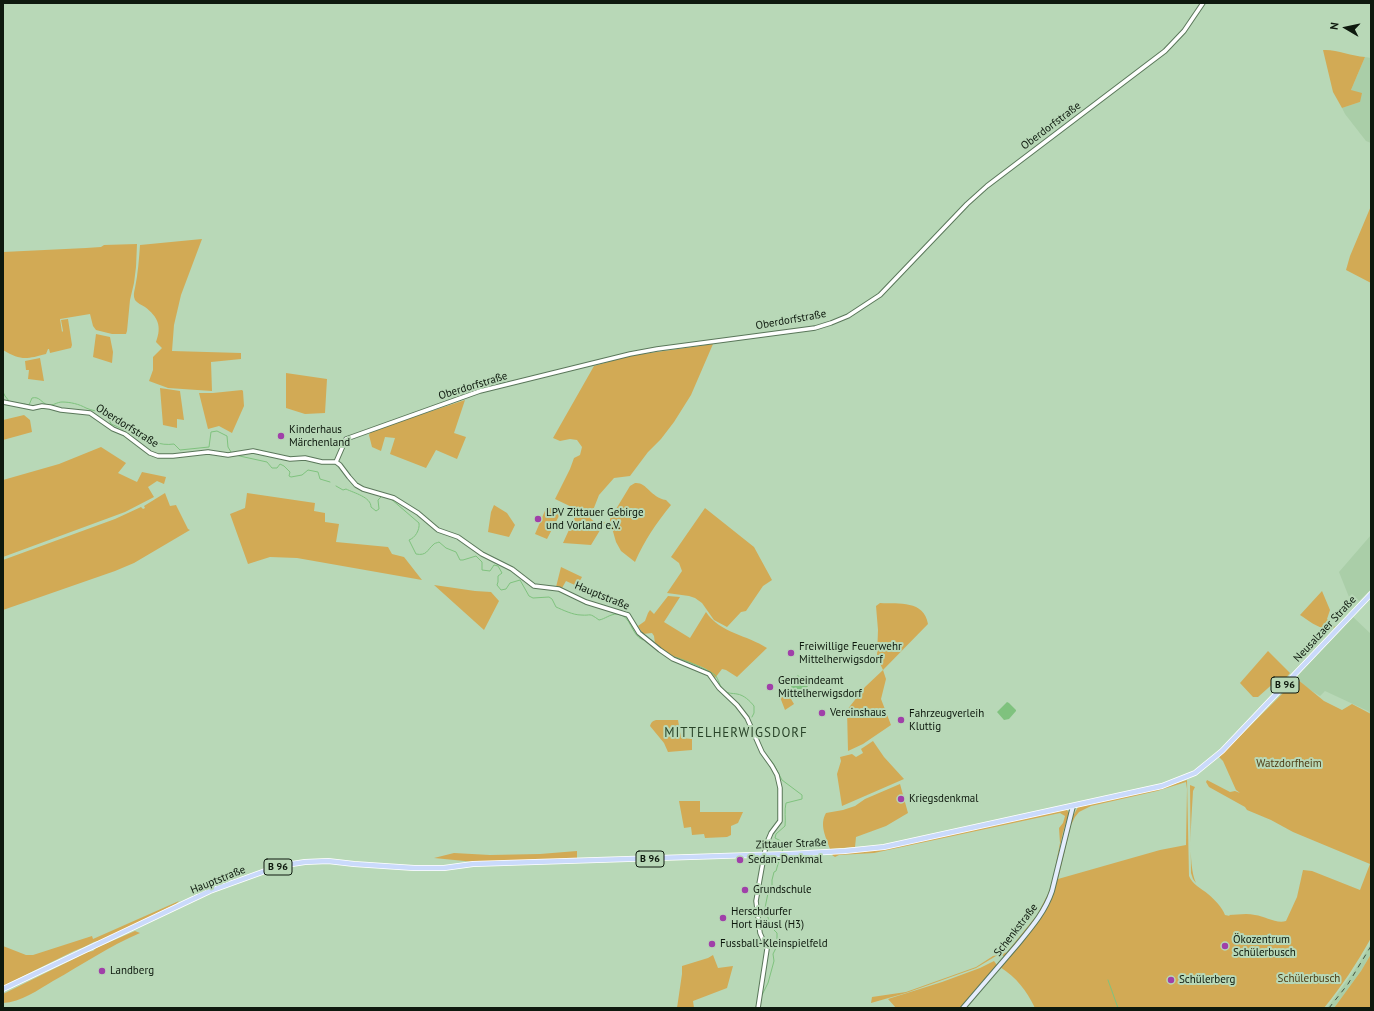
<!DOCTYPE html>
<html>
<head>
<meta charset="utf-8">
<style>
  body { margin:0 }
  #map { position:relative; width:1374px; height:1011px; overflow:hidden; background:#b8d8b7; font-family:"PT Sans",sans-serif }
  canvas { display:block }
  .frame { position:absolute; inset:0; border:4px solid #0e190e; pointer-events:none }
  .north { position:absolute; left:1326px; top:8px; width:40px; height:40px; -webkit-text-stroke:3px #b8d8b7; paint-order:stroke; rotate:279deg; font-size:11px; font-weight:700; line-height:16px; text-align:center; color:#0e190e }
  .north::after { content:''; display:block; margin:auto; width:14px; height:18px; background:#0e190e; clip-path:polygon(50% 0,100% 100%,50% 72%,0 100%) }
</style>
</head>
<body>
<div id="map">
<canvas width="1374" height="1011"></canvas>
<div class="frame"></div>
<div class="north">N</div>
</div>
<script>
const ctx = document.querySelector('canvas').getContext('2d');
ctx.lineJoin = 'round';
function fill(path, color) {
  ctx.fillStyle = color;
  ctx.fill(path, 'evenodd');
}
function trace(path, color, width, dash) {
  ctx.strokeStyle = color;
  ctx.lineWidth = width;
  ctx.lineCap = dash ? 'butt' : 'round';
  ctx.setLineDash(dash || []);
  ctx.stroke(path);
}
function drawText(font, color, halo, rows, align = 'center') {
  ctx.font = font + ' "PT Sans",sans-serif';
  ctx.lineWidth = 4;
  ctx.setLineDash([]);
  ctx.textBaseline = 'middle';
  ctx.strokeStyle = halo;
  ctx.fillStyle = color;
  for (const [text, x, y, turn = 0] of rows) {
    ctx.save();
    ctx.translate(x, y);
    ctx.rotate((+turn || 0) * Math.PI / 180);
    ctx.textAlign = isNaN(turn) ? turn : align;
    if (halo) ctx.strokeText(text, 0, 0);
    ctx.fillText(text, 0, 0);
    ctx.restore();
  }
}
fill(new Path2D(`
  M1365,57L1371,58V143L1366,141L1345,114L1342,108L1360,102L1351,90Z
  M1371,535V589L1359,601L1352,594L1349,597L1339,572Z
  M1352,616L1371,634V714L1368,711L1325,691L1320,696L1307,688L1297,679L1296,676Z
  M1371,943V954L1361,971L1334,1008H1327L1356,968Z`), '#aacea8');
fill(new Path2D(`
  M1323,50C1336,49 1351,56 1365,57L1351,90L1362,93L1360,102L1342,108L1333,92Z
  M1371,206V283L1346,270L1350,256Z
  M202,239L181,295L174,325L172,351L241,353V359L211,362L212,391L168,388L149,381L153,370V357L162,348L156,342C162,326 158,317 145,307C142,305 137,303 135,300C133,296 134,292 135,288C138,273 139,259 140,245Z
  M137,244L136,267L134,283L130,300L127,331L126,334H112L96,330L93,326L90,314L60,319L62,332L63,331L61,320L68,319L72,345L71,348L50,353L49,349H48L46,354C27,359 21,361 3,350V252L86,248L101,247L104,245Z
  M96,334L110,337L113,352L112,363L93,357Z
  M713,344L691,395L674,422L661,439L648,452L630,476L614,478L599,495L590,518L597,524L605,522L591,545L563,543L578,510L555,499L570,469L574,458L580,455L582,447L577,440L570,439L560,441L553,438L594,366L629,356Z
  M40,358L44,381L28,379L29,370H26L25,361Z
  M286,373L327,379L325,413L305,414L286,408Z
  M160,388L180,391L184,420L177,419V428L163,425Z
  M242,390L243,391L244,406L232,433L219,426L208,429L199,393H213Z
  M465,400L454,433L466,437L457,459L436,450L426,468L390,454L395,438L385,437L381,451L372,447L369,435L371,431Z
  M24,415L30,420L32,432L3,440V420Z
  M101,447L126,463L118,473L137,482L142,472L166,477L164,484L157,481L148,487L154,497L125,512L3,557V480L59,464Z
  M635,483C647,482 650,497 666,500L671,505C657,522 644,541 635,562L621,551L616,542L610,521V519L630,486Z
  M165,493L170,506L176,505L188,529L190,530L134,563L115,571L3,610V560L115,519L141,507L143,509L145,508L144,506Z
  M247,493L315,503L314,511L325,513V522L339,524L336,542L388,547L392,554L404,557L422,580L297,558L270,557L248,564L230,514L245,508Z
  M494,505L507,513L515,525L509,537L488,532L491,512Z
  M547,506L560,514L547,539L535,534Z
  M705,508L754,547L772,580L763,586L746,611L741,612L727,627L714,620L702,603L695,598L689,596L667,593L682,571L679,563L671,557Z
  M561,567L582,577L577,586L566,581L562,588L556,587Z
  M434,585L475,591L491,592L499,601L484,630Z
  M1322,591L1330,610L1327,619L1335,627C1322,633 1310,621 1300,615Z
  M668,596L680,597L664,622L690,638L706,612C720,633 747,635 767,648L737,677L726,670L722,669L715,678C707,664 688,664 674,657C667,654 661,649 655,644L654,636L652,633L643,634L638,626L645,621L648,613L650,610L654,614Z
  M880,603C899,604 924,600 928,624L883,670L886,679L881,699L891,725L863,744L848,751L847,710L865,687L883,670L877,657L878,630L876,606Z
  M1268,651L1290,673L1281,684L1276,681L1258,697H1253L1240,683Z
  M1297,679L1324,701L1342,710L1352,704L1371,714V938C1357,963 1342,986 1324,1008H1035C1026,990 1017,978 1000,967L1042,916L1050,903L1054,891L1071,820L1078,807L1157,789L1187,780L1189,876C1192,884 1202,889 1208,894C1215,900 1222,907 1225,915L1230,916L1229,915C1237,915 1246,913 1255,915C1265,916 1276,924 1286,921L1297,897L1303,870L1312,871L1360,890L1370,864L1293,832L1271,820L1247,810L1245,807L1209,787L1206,782L1207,780L1230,792L1235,791L1240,793L1236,790L1223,761L1219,757ZM1186,782L1187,789L1186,845L1160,850L1058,879L1071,825L1075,817L1079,812L1091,806L1157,791Z
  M785,689L794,704L785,710L780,697L782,690Z
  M678,720L681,738L692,739V750L668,752L664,743L650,726C651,723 652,721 656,720Z
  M873,741L884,757L904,779L842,806L837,774L841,761L840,757L852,754L856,757L863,753L861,749Z
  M900,784L908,813L886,826L856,837L855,847L830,849C826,837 819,825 826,813L843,810L855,806L865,799Z
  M1190,785L1195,787L1193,791C1192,813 1187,864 1196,883L1193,879L1191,873Z
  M679,801H700V812H743L738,823L731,826V835L727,837L705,838L704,834L692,835L691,827L684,828Z
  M1062,810H1067L1069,813L1063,832L1050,894L1039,915L1004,956H996L976,968L906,993L871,1003L872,997L906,992L976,967L993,956L1003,954L1007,952L1037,915L1048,894L1053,879L1060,843L1059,828L1063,823L1065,816L1060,813L874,853L839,855L835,857L832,855L833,854L891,847Z
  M577,851V861L475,862L434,858L454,853L490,855L540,854Z
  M179,901L176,904L102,940L94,942L84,947L74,951L3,986V946L26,955H33L92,936L93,939Z
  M135,931L140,933C109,946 82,965 53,981C38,990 21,1002 3,1003V994L88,952L93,951L96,948Z
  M1371,954V1008H1334L1361,971Z
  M713,955L718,968L733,966L727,988L693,1001L694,1008H677L682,974V966L708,958Z
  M994,961L997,965L961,1008H896L888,999L942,982L980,968Z`), '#d2aa55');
fill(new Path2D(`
  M798,675L808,687L805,689H792L790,682Z
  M1007,702L1009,703L1016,710V711L1009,719L1004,720L997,712Z`), '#7fc27e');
trace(new Path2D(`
  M3,392L5,396L9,401
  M24,404L29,405L32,398C40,396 41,403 48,405C53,406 57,402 62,402C70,402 79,404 86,408C92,411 100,411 107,414L111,424L128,431H138C148,441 160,446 174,444L180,450L209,447L211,432L217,431L227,436L228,447L231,452
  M235,455L267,462L272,468H277L280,464L284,466L290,472L289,476L291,477L302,475L308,470L318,472L320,479L330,482
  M336,486L343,490L346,489C354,493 371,497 371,507L376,511L379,509L378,500L382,496
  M391,499L419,523C420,530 415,538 409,540L416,554C427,556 427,550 433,545C434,543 437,543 439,542L446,548L456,552L460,560H463L476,556L482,562V570L490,571L494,565L498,566L502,573L498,576V582L497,585L501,590L506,589L510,583L520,580L529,596L533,598L549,597L552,599L556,607C563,610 573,615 581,615C592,616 588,612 599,620C605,619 610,614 617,614C632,615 630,635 643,640
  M651,640L667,653
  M671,656C680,658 708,669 715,675C719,679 719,687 725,691C729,694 732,693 737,694C744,695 750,701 754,706V713L752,717
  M767,756L773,763L782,780L802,795V799L786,803C784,811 786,818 785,826L776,834L775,838L781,841L784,844L782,852
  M1108,980L1118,1008
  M762,995L768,983L774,961L773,954L777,946V933L771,927L765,908L768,893L772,885V880L774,872L776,871L780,857`), '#7fc27e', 1);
const tertiary = new Path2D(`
  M3,402L33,408L42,406L50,407L61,410L90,413L113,429L125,434L150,453L158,456H173L208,452L228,455L253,451L290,459L305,458L322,462H336
  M336,462L346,439L480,391L630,354L657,349L815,328L831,323L848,316L880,295L967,204L987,186L1165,51L1184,31L1203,3
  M336,462L340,465L349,477L356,485L363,489L394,498L418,513L438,530L458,537L482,554L512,569L534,586L559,589L586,602L628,615L639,633L660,650L673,659L709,674L719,688L737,705L747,718L762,752L772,766L777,775L780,788V821L771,833L766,845L756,901L760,933L767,949L758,1008`);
const secondary = new Path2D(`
  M963,1008C981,987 999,966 1017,945C1031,928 1045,912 1052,891L1073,806`);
const primary = new Path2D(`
  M790,854L845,851L884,847L1162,786L1195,773L1222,751L1371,594
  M3,989L210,891L279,866L305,862L328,861L354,864L414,868H444L473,864L752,855`);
trace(tertiary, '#5a775a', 5.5);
trace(secondary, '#5a775a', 6);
trace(primary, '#fff', 6);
trace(tertiary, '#fff', 3.5);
trace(secondary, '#e5edfd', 4);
trace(primary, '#cadafb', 4.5);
trace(new Path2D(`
  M1329,1008L1348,984L1371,946`), '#425342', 1, [5, 5]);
const primaryBridge = new Path2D(`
  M752,855L790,854`);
trace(primaryBridge, '#fff', 6, []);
trace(primaryBridge, '#cadafb', 4.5);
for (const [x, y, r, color] of [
  [281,436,4,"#a040a9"],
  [538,519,4,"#a040a9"],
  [791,653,4,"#a040a9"],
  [770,687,4,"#a040a9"],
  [822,713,4,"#a040a9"],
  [901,720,4,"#a040a9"],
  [901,799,4,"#a040a9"],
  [740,860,4,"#a040a9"],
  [745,890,4,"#a040a9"],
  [723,918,4,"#a040a9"],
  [712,944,4,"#a040a9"],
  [1225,946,4,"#a040a9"],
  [102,971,4,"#a040a9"],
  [1171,980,4,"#a040a9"]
]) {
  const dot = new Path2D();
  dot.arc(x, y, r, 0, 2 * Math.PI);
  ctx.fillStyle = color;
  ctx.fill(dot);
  trace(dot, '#b8d8b7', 1.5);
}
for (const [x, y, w] of [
  [1285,685,28],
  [650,859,28],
  [278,867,28]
]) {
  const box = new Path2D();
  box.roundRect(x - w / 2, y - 8, w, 16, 3);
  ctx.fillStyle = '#b8d8b7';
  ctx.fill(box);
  trace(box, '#0e190e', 1);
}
drawText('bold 10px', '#0e190e', null, [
  ["B 96",1285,685],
  ["B 96",650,859],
  ["B 96",278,867]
]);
drawText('11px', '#0e190e', '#b8d8b7', [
  ["Oberdorfstraße",1051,126,-37],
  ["Oberdorfstraße",791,320,-10],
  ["Oberdorfstraße",473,386,-17],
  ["Oberdorfstraße",127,426,32],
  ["Hauptstraße",602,596,22],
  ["Neusalzaer Straße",1325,629,-47],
  ["Zittauer Straße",791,844,-2],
  ["Hauptstraße",218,880,-22],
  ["Schenkstraße",1016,930,-52]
]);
drawText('11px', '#0e190e', '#b8d8b7', [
  ["Kinderhaus",289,430],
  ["Märchenland",289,443],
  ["LPV Zittauer Gebirge",546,513],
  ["und Vorland e.V.",546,526],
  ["Freiwillige Feuerwehr",799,647],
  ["Mittelherwigsdorf",799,660],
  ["Gemeindeamt",778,681],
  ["Mittelherwigsdorf",778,694],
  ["Vereinshaus",830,713],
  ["Fahrzeugverleih",909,714],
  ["Kluttig",909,727],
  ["Kriegsdenkmal",909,799],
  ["Sedan-Denkmal",748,860],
  ["Grundschule",753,890],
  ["Herschdurfer",731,912],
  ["Hort Häusl (H3)",731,925],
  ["Ökozentrum",1233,940],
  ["Schülerbusch",1233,953],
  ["Fussball-Kleinspielfeld",720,944],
  ["Landberg",110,971],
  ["Schülerberg",1179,980]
], 'left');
drawText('11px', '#4e3d16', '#b8d8b7', [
  ["Watzdorfheim",1289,764],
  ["Schülerbusch",1309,979]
]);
ctx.letterSpacing = '1px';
drawText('13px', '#294429', '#b8d8b7', [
  ["MITTELHERWIGSDORF",736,733]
]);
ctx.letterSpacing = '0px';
</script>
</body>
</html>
